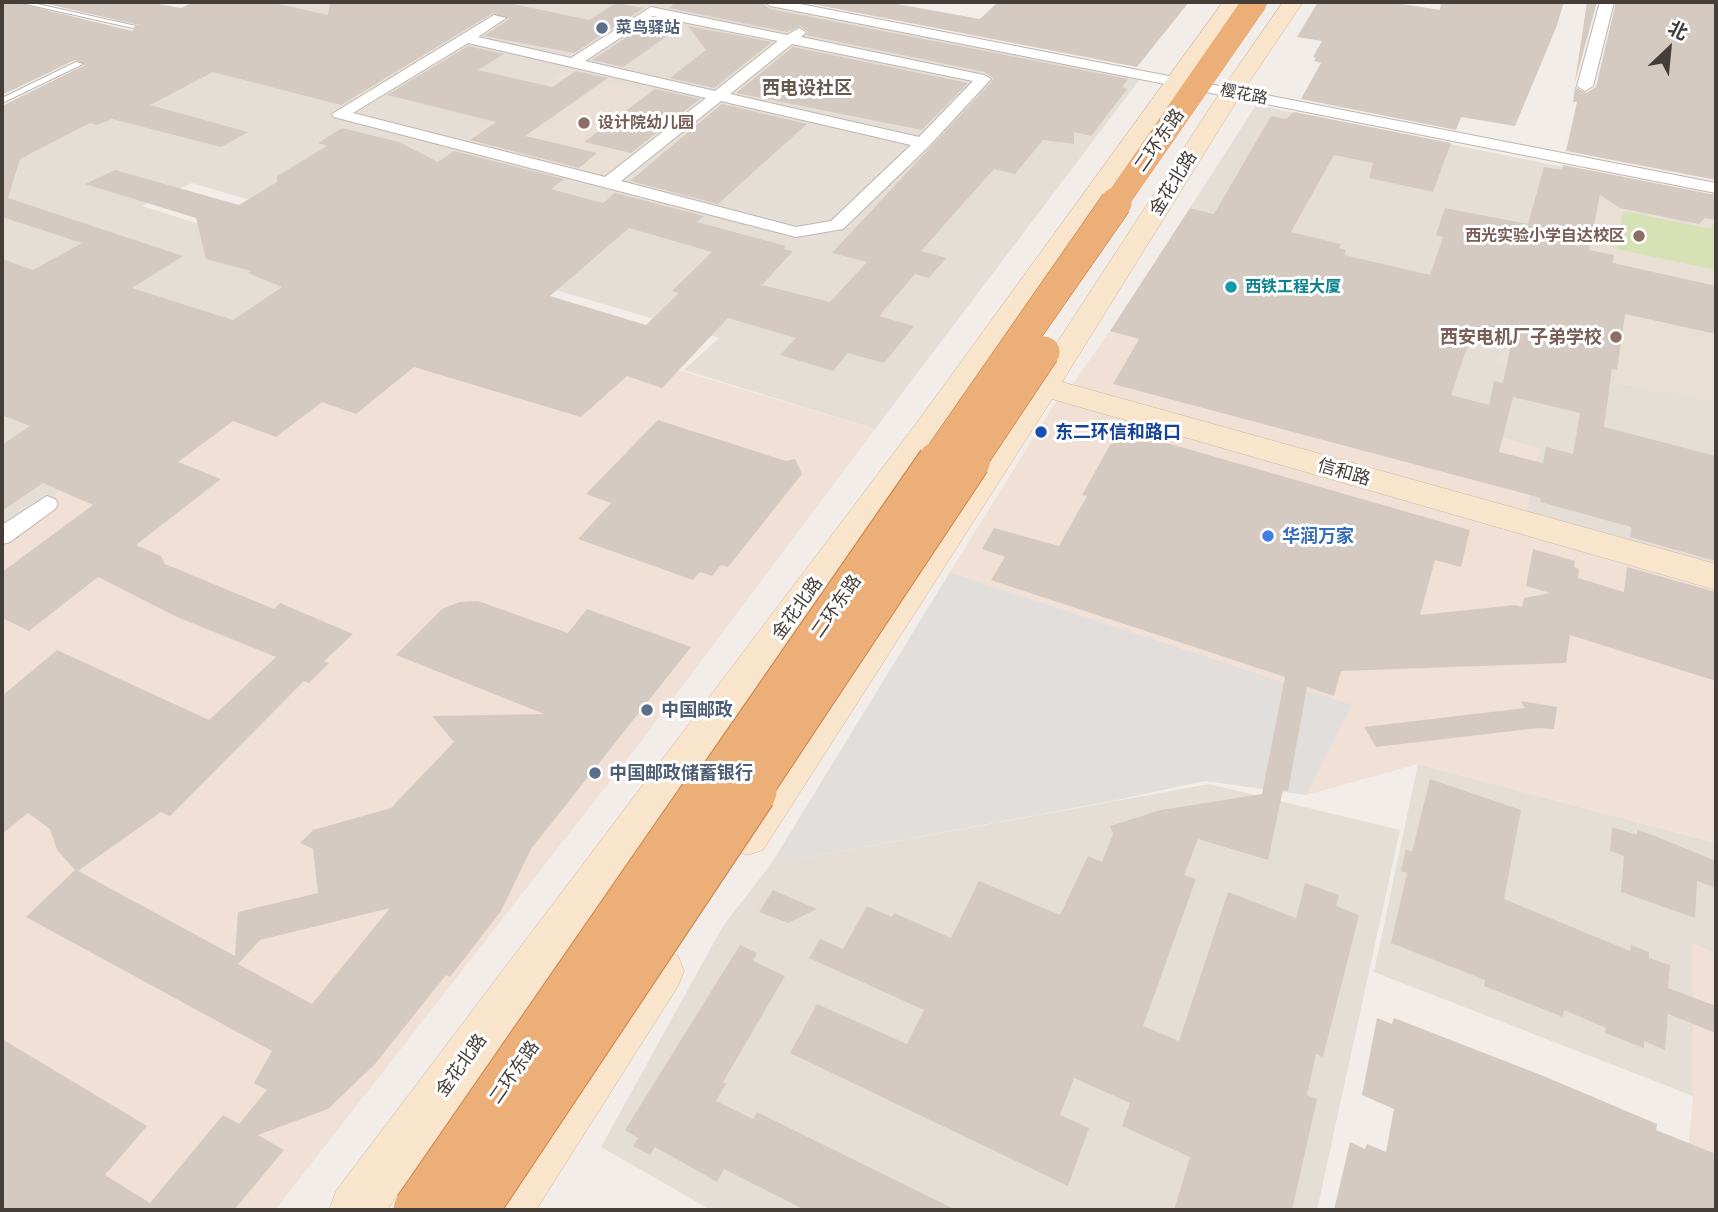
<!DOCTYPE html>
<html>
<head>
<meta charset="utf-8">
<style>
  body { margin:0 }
  #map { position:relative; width:1718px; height:1212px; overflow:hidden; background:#f2ede8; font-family:Commissioner,"Noto Sans SC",sans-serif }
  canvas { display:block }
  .frame { position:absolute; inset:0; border:4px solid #443d38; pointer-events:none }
  .north { position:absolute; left:1634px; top:14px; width:70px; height:70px; -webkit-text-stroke:5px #fff; paint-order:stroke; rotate:26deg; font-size:19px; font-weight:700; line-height:28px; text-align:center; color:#443d38 }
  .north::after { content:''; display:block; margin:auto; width:24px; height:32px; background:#443d38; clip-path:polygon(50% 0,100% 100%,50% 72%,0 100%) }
</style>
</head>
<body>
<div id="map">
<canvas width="1718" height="1212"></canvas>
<div class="frame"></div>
<div class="north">北</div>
</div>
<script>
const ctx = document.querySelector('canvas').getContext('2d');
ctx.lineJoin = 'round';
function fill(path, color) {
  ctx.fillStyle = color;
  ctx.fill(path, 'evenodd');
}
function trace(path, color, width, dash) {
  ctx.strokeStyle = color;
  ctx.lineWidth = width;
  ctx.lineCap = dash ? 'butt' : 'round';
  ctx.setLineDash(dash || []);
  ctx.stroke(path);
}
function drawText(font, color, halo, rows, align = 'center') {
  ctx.font = font + ' Commissioner,"Noto Sans SC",sans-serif';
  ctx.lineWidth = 6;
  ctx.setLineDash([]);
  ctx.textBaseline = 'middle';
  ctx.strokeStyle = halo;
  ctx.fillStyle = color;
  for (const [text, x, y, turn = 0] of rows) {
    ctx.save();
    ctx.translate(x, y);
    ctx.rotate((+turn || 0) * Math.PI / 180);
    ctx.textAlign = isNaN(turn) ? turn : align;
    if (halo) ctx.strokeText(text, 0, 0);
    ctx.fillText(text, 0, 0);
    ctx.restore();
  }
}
fill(new Path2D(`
  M233,2H748L1140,79L875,429L684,370L719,338L192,183L142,206L369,277L2,531V127L158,49L172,32Z
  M1256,105L1573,169L1548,294L1498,362L1716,400V565L1526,512L1539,449L1287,380L1340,244L1190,208Z
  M1418,764L1716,843V953L1693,945V1096L1374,972Z
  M1209,784L1400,830L1317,1210H711L601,1147L723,926L771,864Z`), '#e5ded7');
fill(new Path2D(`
  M369,277L875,429L639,744L275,1210H2V531Z
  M1110,331L1540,448L1526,512L1072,385Z
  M1058,398L1716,591V843L1418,764L1306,795L1351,705L950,572Z
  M1693,944L1716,953V1210H1682L1693,1096Z`), '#f1e0d6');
fill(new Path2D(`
  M564,71L704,104L616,174H593L460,142Z
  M1573,169L1716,198V400L1498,362L1548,294Z`), '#e9dfd4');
fill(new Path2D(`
  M1623,211L1711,229L1713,224L1716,225V270L1617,249Z`), '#d6e2b5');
fill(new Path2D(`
  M950,572L1352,705L1306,795L1205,781L1107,802L771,864Z`), '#e1dedc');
fill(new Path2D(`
  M2,2H14L132,31L138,25L39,2H147L181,8L194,2H270L328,15L330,2H504L589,20L616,3L644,8L574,53L484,36L509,19L493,13L341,105L213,72L150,105L248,132L221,147L112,119L97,125L90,123L20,159L8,198L183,256L132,288L233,320L282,287L248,273L251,271L206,259L196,218L85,184L115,170L239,205L277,182V176L327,146L318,143L342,128L399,142L438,162L454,151L564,179L551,189L603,203L615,193L704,216L697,222L786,246L783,249L793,251L762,285L830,302L867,262L832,253L994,79L985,72L806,35L809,32L800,26L787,32L669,8L673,5L671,2H762L770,9L1128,79L1122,87L1127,89L1091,136L1074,132V144L1043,140L1015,174L994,169L952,216L921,251L946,258L929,278L915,274L879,316L914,326L884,363L848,353L833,371L780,355L796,338L728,318L662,388L627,376L581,417L414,367L356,414L322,402L276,437L233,421L178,462L221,479L136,545L161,556L165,564L274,609L280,603L353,634L324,661L329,663L309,683L304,681L170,816L161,812L78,871L235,956L238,912L318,893L313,849L300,843L313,830L391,808L454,742L432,716L544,714L396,655L442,609L460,602L478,601L568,633L587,609L691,647L531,849L501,911L487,929L450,977L446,975L375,1064L328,1109L258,1135L284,1150L234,1210H2V1039L147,1126L105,1175L150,1203L223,1115L239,1124L267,1090L254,1083L272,1051L26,917L75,870L57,850L50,829L28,813L2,834V696L57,650L209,720L276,657L177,617L98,577L29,631L2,618V572L93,505L43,483L2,511V445L30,426L2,415V259L33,270L82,243L2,217V106L85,65L75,60L2,95ZM629,228L712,252L672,291L679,293L646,325L550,296ZM390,908L312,1004L238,964L260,940Z
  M802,2H886L980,19L998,2H1189L1137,67Z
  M1318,2H1390L1440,10L1441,2H1564L1556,28L1515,126L1461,117L1456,130L1301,99L1321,63L1314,61L1316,58L1313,57L1322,41L1297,37Z
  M1587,2H1597L1575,82Z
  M1616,2H1716V180L1566,151L1577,102H1573L1575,87L1586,93L1596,87Z
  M654,19L683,25L623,67L592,60Z
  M688,26L772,42L714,88L670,78L706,50Z
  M468,46L504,54L478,70L552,87L576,71L608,78L525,136L597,153L579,168L470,140L496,122L387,95Z
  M793,47L968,83L922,130L736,93Z
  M655,89L700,99L631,153L584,142Z
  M722,104L807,124L718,204L630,181Z
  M1294,112L1451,143L1433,192L1369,178L1373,163L1334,155L1291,232L1341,244L1339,248L1346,250L1344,255L1430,275L1443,237L1436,235L1445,208L1528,224L1544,167L1562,170L1563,165L1716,195V220L1705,218L1699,224L1620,208L1600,195L1589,250L1614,255L1613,263L1716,286V334L1625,314L1617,370L1612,369L1604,427L1716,456V561L1630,537L1631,527L1540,502L1541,498L1113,384L1139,339L1110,331L1190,208L1214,214L1271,116L1286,119ZM1471,335L1511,344L1503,383L1494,381L1489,405L1451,395ZM1513,397L1580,413L1573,454L1546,447L1543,463L1499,452Z
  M658,420L786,461L795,459L802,474L728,567L721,565L712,576L700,572L693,580L578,539L611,503L586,494Z
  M1125,431L1470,530L1461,567L1435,560L1420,615L1515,605L1522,607L1524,598L1550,593L1526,586L1533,549L1575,561L1574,567L1579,569L1578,578L1624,592L1627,567L1716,592V681L1570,635L1566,663L1341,671L1334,696L1307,687L1288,791L1283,790L1268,860L1198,839L1184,875L1196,879L1143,1026L1179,1041L1228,892L1296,918L1305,883L1339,895L1336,906L1359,915L1323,1057L1316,1054L1307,1095L1317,1099L1292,1210H1174L1190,1157L1122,1126L1130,1103L1074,1078L1060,1115L1089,1128L1068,1186L790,1053L817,1004L907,1044L924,1010L809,958L820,939L843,949L867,906L892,917L894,913L951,938L979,881L1060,915L1088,856L1102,862L1113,834L1110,826L1161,810L1262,794L1285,677L991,580L1005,557L982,549L994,528L1059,546L1087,496L1082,495L1115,436L1121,437Z
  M1521,701L1557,707L1554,729L1538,728L1376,747L1364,727L1525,708Z
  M1430,779L1521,810L1504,899L1630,951L1631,945L1649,952V958L1670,965L1668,988L1716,1006V1033L1668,1014L1665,1050L1644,1041V1048L1605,1033L1606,1028L1564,1010L1563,1017L1484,986L1485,980L1391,943L1407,873L1401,871L1406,849L1412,852Z
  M1612,827L1637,835V830L1655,836L1716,861V888L1697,881L1695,918L1621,892L1624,856L1610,851Z
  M773,890L817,909L788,923L759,912Z
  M740,945L757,953L753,961L785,976L723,1082L726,1084L716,1101L753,1119L757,1112L956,1210H805L724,1169L717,1182L655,1147L650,1155L633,1146L638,1138L625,1130Z
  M1377,1018L1392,1024L1394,1018L1541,1075L1657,1124L1656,1130L1716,1154V1210H1334L1350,1142L1365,1149L1367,1144L1386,1152L1394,1109L1362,1095Z`), '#d5cac2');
const lane = new Path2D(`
  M17,2H28L136,26L133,28Z
  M76,62L83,64L2,103V98Z`);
const street = new Path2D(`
  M764,2H790L1716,183V193L771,6Z
  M1600,2H1614L1593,86L1585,91L1577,86Z
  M651,7L787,35L799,28L806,32L801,37L984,75L991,79L929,146L843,229L796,237L334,117L332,114L494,15L506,18L478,37L571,58ZM653,16L778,41L715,91L585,61ZM468,43L706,98L605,177L353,113ZM792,44L973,81L919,137L730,94ZM721,101L911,145L831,221L796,227L621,181Z
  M47,496L55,499L58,504L55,509L10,542L2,544V525Z`);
const secondary = new Path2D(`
  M1223,2H1243L943,431L387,1210H329L336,1191L921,417Z
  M1283,2H1303L1243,91L1062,382L1716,564V590L1052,399L763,850L748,855L733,850L726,837L733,824L1026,391L1009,386L1005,380L1009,374L1020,371L1036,375L1221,91Z
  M661,950L678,956L684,971L678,986L536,1210H479L486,1191L644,956Z`);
trace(lane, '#bfb6af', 2);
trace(street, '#bfb6af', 2);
trace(secondary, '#cfb99f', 1);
fill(lane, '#fff');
fill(street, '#fff');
fill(secondary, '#f8e5cc');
const highwayBridgeFar3 = new Path2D(`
  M1115,204L1255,2`);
const highwayBridgeFar2 = new Path2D(`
  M935,463L1116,203
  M970,463L1044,352`);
const highwayBridgeFar1 = new Path2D(`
  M707,793L937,461
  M751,793L971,461`);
const highwayBridge = new Path2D(`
  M418,1210L708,791
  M473,1210L752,791`);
trace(highwayBridgeFar3, '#cb8249', 24, []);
trace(highwayBridgeFar2, '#cb8249', 32, []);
trace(highwayBridgeFar1, '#cb8249', 40, []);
trace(highwayBridge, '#cb8249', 51, []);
trace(highwayBridgeFar3, '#edaf78', 24);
trace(highwayBridgeFar2, '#edaf78', 31);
trace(highwayBridgeFar1, '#edaf78', 38);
trace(highwayBridge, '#edaf78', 49);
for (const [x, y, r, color] of [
  [602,28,7,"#5c6f8a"],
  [584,123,7,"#8d6e63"],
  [1639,236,7,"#8d6e63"],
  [1231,287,7,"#0f9aa8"],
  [1616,337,7,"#8d6e63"],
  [1041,432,7,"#1a4fb4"],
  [1268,536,7,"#3f7fe0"],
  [647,710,7,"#5c6f8a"],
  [595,773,7,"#5c6f8a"]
]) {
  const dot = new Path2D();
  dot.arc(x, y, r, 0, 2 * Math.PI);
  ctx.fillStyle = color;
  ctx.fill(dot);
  trace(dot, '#fff', 2.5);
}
drawText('bold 16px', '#4e5e75', '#fff', [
  ["菜鸟驿站",616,28]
], 'left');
drawText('16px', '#443d38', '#fff', [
  ["樱花路",1244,94,11]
]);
drawText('bold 16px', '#785e54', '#fff', [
  ["设计院幼儿园",598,123],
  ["西光实验小学自达校区",1625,236,"right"]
], 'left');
drawText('bold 16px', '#0d838f', '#fff', [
  ["西铁工程大厦",1245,287]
], 'left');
drawText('bold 18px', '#665950', '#fff', [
  ["西电设社区",807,88]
]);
drawText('18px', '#443d38', '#fff', [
  ["二环东路",1159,140,-55],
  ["金花北路",1173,183,-58],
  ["信和路",1344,472,16],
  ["二环东路",836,606,-55],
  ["金花北路",797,608,-54],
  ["金花北路",461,1065,-54],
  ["二环东路",514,1072,-55]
]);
drawText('bold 18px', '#785e54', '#fff', [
  ["西安电机厂子弟学校",1602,337]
], 'right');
drawText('bold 18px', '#164399', '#fff', [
  ["东二环信和路口",1055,432]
], 'left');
drawText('bold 18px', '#366cbe', '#fff', [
  ["华润万家",1282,536]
], 'left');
drawText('bold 18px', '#4e5e75', '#fff', [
  ["中国邮政",661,710],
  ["中国邮政储蓄银行",609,773]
], 'left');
</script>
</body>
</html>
